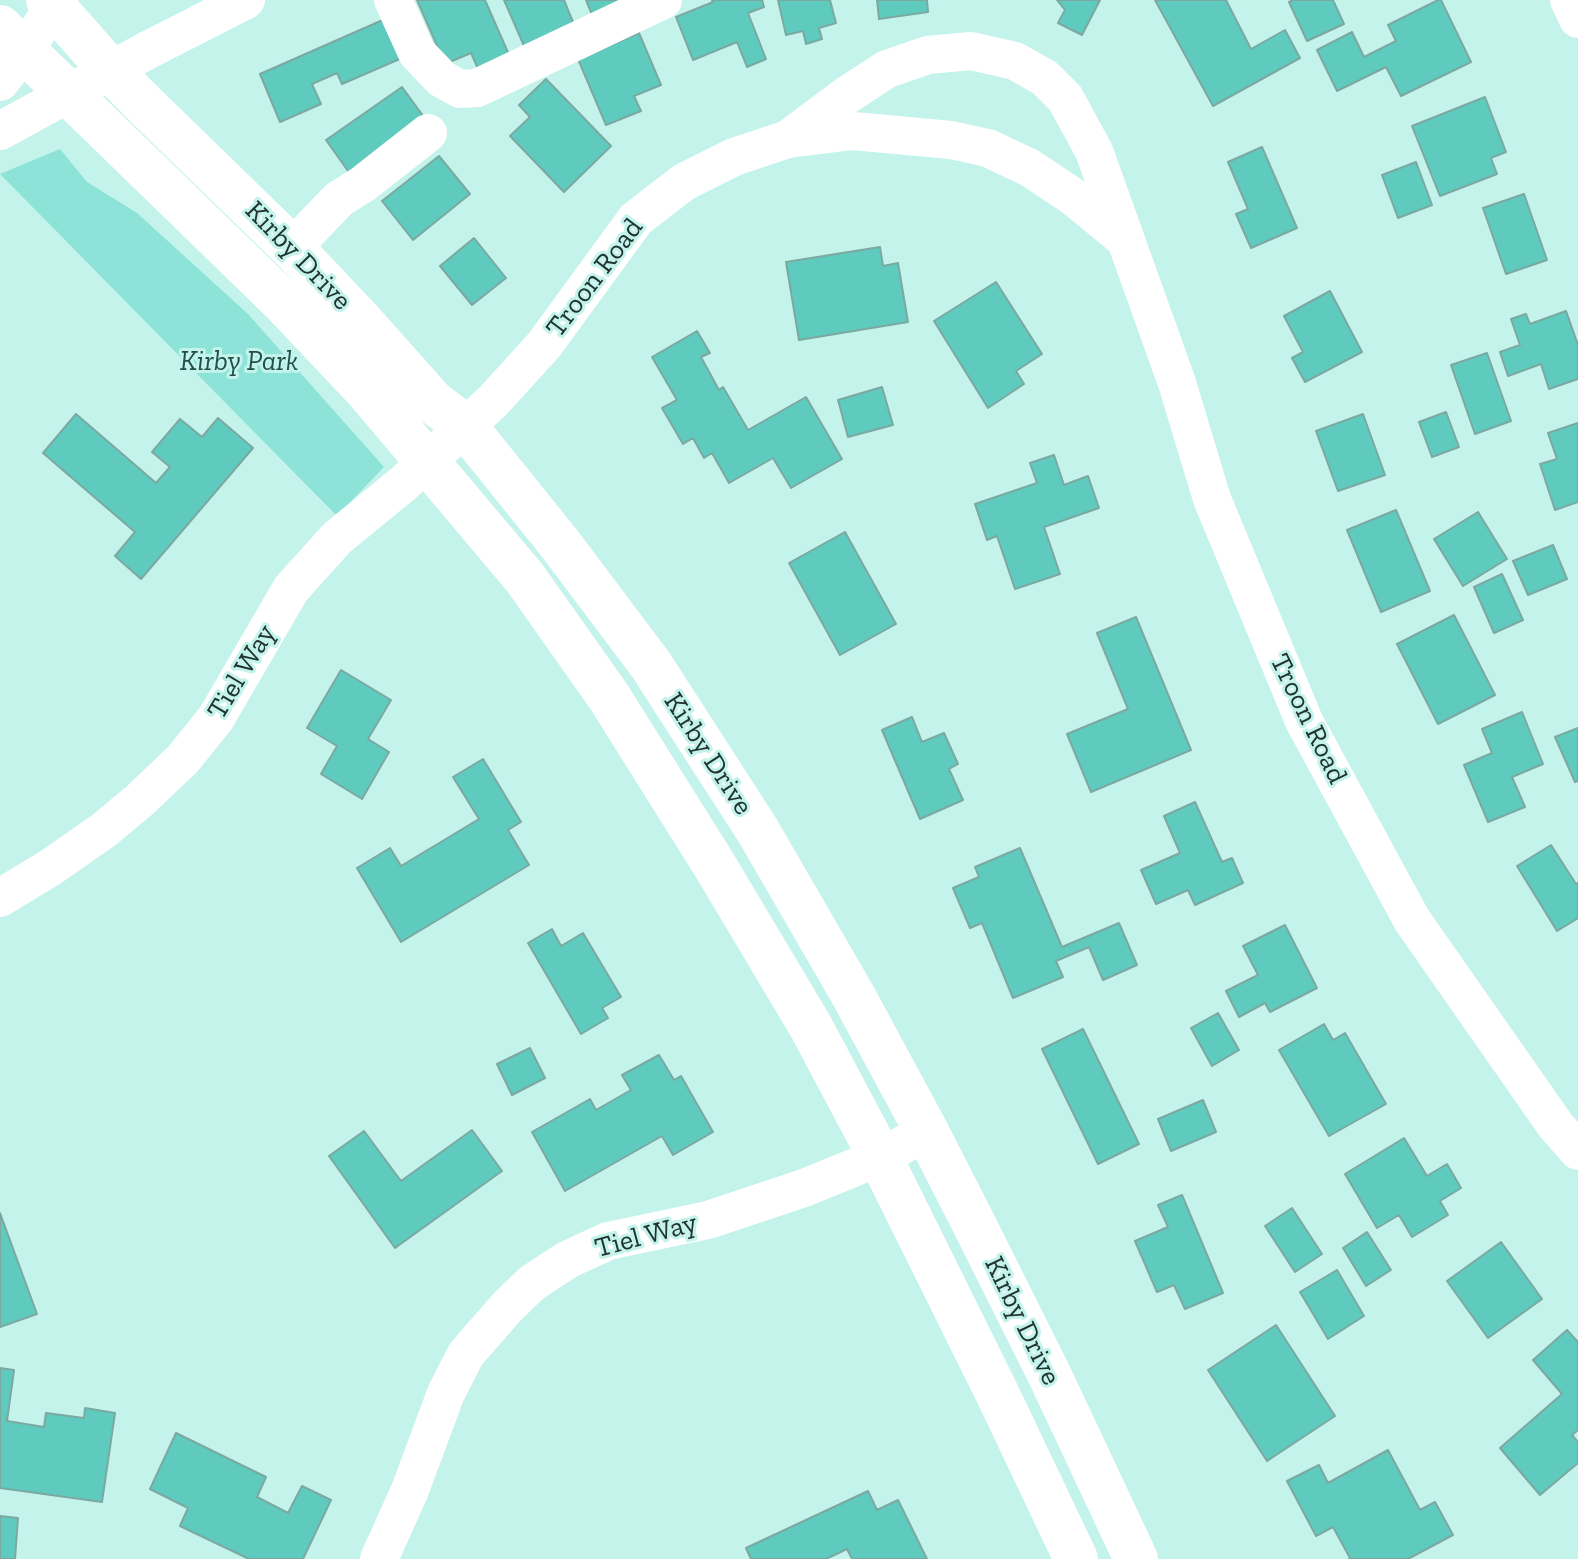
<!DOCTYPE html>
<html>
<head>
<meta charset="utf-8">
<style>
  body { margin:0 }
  canvas { display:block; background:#c4f3ec }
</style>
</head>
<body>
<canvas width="1578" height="1559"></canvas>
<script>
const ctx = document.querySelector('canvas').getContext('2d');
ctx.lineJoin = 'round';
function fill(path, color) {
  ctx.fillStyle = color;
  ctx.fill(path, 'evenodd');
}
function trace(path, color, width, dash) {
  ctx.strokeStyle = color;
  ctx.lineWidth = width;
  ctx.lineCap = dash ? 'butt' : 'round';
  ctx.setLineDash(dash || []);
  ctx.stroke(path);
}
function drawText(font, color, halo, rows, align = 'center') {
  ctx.font = font + ' "Zilla Slab",serif';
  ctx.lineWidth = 6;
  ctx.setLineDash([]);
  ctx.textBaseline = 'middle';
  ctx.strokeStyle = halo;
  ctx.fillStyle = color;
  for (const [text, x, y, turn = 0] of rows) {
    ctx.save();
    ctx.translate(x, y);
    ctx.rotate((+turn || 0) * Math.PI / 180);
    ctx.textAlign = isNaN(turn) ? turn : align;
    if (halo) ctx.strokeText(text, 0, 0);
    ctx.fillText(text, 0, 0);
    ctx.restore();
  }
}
fill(new Path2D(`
  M60,149L87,182L137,213L248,314L384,467L337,516L0,174Z`), '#8de3d7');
const building = new Path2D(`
  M417,0H485L510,57L479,71L471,53L445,64Z
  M504,0H564L575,27L525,48Z
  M586,0H634L593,17Z
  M712,0H762L764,7L748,13L766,59L747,67L737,42L693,60L676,17L713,2Z
  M778,0H830L836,23L819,28L822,39L806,44L803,31L786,35Z
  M877,0H927L928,12L879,19Z
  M1057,0H1100L1082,35L1058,23L1065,10Z
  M1155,0H1226L1251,49L1285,30L1300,58L1213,106Z
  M1293,0H1333L1344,24L1307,41L1289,2Z
  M1438,0H1441L1471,62L1401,96L1386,67L1337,91L1317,50L1352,32L1364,57L1396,41L1388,25Z
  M385,19L402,58L342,84L337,73L312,84L321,104L280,122L260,74Z
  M639,33L661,85L634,96L641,111L606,125L578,59Z
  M546,79L611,146L564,192L510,136L530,117L519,105Z
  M402,87L429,124L353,178L326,140Z
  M1485,97L1506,152L1491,158L1497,174L1440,196L1412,126Z
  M1262,147L1297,228L1251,248L1236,214L1248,209L1228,162Z
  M439,156L470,194L413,240L382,201Z
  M1416,162L1432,205L1398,218L1382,175Z
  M1524,194L1547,260L1506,274L1483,208Z
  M474,238L506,278L472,305L440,266Z
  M880,247L883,266L898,263L908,322L799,340L786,262Z
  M996,282L1042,354L1016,371L1024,384L988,408L934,321Z
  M1330,291L1362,352L1305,382L1292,358L1303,352L1284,316Z
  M1566,311L1578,345V379L1549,389L1541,364L1508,376L1500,352L1520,345L1511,319L1526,314L1530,324Z
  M697,331L710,353L701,357L719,390L723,387L748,430L806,397L842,459L791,488L773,458L729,483L712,453L704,458L693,438L683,444L662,408L677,400L652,357Z
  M1487,353L1511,421L1475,434L1451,365Z
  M882,387L893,425L848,437L838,400Z
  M1446,412L1459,447L1432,457L1419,422Z
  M76,414L156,483L170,467L152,452L180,419L202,437L218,418L253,448L141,579L115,556L135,532L43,453Z
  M1363,414L1385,475L1338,491L1316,431Z
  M1578,423V502L1555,510L1540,464L1557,459L1548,433Z
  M1054,455L1064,485L1088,476L1099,508L1044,527L1060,574L1015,589L997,536L987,540L975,504L1037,483L1030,463Z
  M1396,510L1430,591L1381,612L1347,530Z
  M1478,512L1507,559L1463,586L1434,539Z
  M845,532L896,624L840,655L789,563Z
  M1553,545L1567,579L1528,595L1513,561Z
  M1502,574L1523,620L1494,633L1474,587Z
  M1454,615L1495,695L1438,724L1397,644Z
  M1136,617L1191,750L1091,792L1067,734L1128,709L1097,633Z
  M341,670L391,700L368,739L389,752L362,799L321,774L337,746L307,728Z
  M1522,712L1543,764L1512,777L1525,807L1488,822L1464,765L1492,753L1482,729Z
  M912,717L922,742L944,733L958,764L949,769L963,800L920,819L882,730Z
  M1578,728V781L1575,782L1555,737Z
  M483,759L521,822L508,830L529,865L401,942L357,868L390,848L401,866L479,819L453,777Z
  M1195,802L1222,862L1232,858L1243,883L1195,905L1188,890L1156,904L1141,870L1180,853L1164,816Z
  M1551,845L1576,884L1578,883V918L1557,931L1517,866Z
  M1020,848L1062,947L1119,923L1137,965L1103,980L1089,947L1056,961L1063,977L1013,998L982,923L970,928L953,888L979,877L975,867Z
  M1285,925L1317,988L1270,1012L1265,1003L1239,1017L1226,991L1258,975L1243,946Z
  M552,929L561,946L583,933L621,997L602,1008L608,1018L581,1034L528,943Z
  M1218,1013L1239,1050L1212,1066L1191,1028Z
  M1324,1024L1333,1040L1345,1033L1386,1104L1329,1136L1279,1050Z
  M1083,1029L1139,1144L1098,1164L1042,1049Z
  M530,1048L545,1078L512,1095L497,1064Z
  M659,1055L674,1080L681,1076L713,1132L673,1155L662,1136L565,1191L532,1132L590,1099L596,1110L631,1090L622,1075Z
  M1203,1100L1216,1132L1171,1151L1158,1119Z
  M472,1130L502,1171L395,1248L329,1156L364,1131L401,1181Z
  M1404,1138L1427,1176L1447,1164L1461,1188L1440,1201L1448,1215L1412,1237L1399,1215L1377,1228L1345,1174Z
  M1182,1195L1223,1293L1185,1309L1174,1285L1157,1292L1135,1241L1168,1227L1158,1205Z
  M1292,1208L1322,1254L1295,1272L1265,1226Z
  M0,1213L37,1314L0,1327Z
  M1367,1232L1391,1270L1366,1286L1343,1248Z
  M1501,1242L1542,1299L1488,1338L1447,1281Z
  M1337,1270L1364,1316L1328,1339L1300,1292Z
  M1276,1325L1335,1416L1267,1461L1208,1370Z
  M1567,1330L1578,1342V1430L1572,1435L1578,1442V1463L1540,1495L1500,1448L1562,1394L1533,1360Z
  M0,1368L14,1370L7,1421L44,1427L46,1413L84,1418L85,1408L115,1413L102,1502L0,1488Z
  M176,1433L266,1477L257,1497L288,1513L302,1486L331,1500L303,1559H249L180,1526L188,1508L150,1489Z
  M1388,1450L1420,1510L1435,1502L1453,1535L1408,1559H1349L1350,1558L1333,1527L1316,1536L1287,1481L1319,1465L1328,1483Z
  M868,1491L877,1510L898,1500L927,1559H852L847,1549L826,1559H751L746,1548Z
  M0,1516L18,1518L15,1559H0Z`);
fill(building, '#5fcbbe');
trace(building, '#7ba9a2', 2);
trace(new Path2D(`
  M393,0L417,53L442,79L460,89L477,88L663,0
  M1569,0L1578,19
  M0,82L24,51L58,0
  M0,131L146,51L246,0
  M788,139L847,95L887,69L928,55L971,51L1015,61L1045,78L1065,98L1094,151L1177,383L1212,499L1304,721L1412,920L1556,1126L1578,1151
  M292,248L339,199L363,184L428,133
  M0,898L51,867L104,830L140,800L183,759L216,718L291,589L337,538L404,483L493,401L544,345L636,219L684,182L734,157L788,139L853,131L951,140L988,148L1030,168L1075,198L1126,240
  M379,1559L410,1490L446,1393L466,1354L508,1306L532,1283L567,1260L608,1241L708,1220L804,1188L880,1157L927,1132`), '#fff', 38);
trace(new Path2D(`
  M48,0L110,70L146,106L292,248L359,319L433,402L465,426L560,544L651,665L758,831L853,995L927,1132L973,1222L1050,1376L1136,1559
  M0,27L282,301L369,393L525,578L609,697L715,866L811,1027L880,1157L999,1397L1076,1559`), '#fff', 44);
drawText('28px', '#213331', '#c4f3ec', [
  ["Kirby Drive",298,256,46],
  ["Troon Road",595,278,-53],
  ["Tiel Way",242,672,-59],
  ["Troon Road",1308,719,64],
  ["Kirby Drive",708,754,57],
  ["Tiel Way",646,1236,-15],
  ["Kirby Drive",1022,1321,64]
]);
drawText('italic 28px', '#20504a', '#c4f3ec', [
  ["Kirby Park",239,362]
]);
</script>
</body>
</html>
